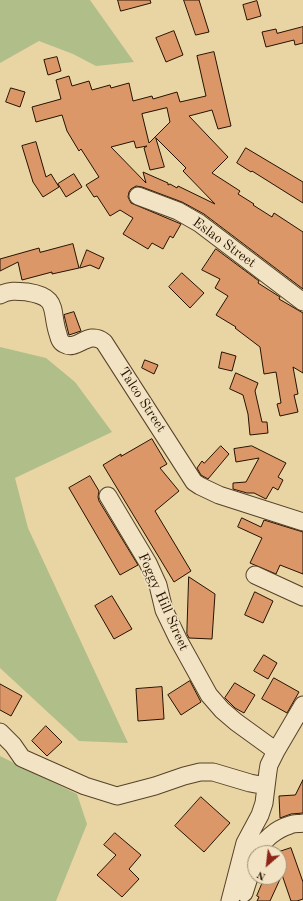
<!DOCTYPE html>
<html>
<head>
<meta charset="utf-8">
<style>
  body { margin:0 }
  #map { position:relative; width:303px; height:901px; overflow:hidden; background:#e9d4a3; font-family:"Old Standard TT",serif }
  canvas { display:block }
  .north { position:absolute; left:247px; top:845px; width:40px; height:40px; box-sizing:border-box; background:#f1e3c3; border:1px solid #a08f75; border-radius:50%; rotate:208deg; font-size:11px; font-weight:700; line-height:16px; text-align:center; color:#261200 }
  .north::after { content:''; display:block; margin:auto; width:14px; height:18px; background:#8f2418; clip-path:polygon(50% 0,100% 100%,50% 72%,0 100%) }
</style>
</head>
<body>
<div id="map">
<canvas width="303" height="901"></canvas>
<div class="north">N</div>
</div>
<script>
const ctx = document.querySelector('canvas').getContext('2d');
ctx.lineJoin = 'round';
function fill(path, color) {
  ctx.fillStyle = color;
  ctx.fill(path, 'evenodd');
}
function trace(path, color, width, dash) {
  ctx.strokeStyle = color;
  ctx.lineWidth = width;
  ctx.lineCap = dash ? 'butt' : 'round';
  ctx.setLineDash(dash || []);
  ctx.stroke(path);
}
function drawText(font, color, halo, rows, align = 'center') {
  ctx.font = font + ' "Old Standard TT",serif';
  ctx.lineWidth = 3;
  ctx.setLineDash([]);
  ctx.textBaseline = 'middle';
  ctx.strokeStyle = halo;
  ctx.fillStyle = color;
  for (const [text, x, y, turn = 0] of rows) {
    ctx.save();
    ctx.translate(x, y);
    ctx.rotate((+turn || 0) * Math.PI / 180);
    ctx.textAlign = isNaN(turn) ? turn : align;
    if (halo) ctx.strokeText(text, 0, 0);
    ctx.fillText(text, 0, 0);
    ctx.restore();
  }
}
fill(new Path2D(`
  M0,0H90L134,62L96,66L73,54L39,41L0,63Z
  M0,347L46,358L75,382L112,432L15,478L28,528L128,743L79,741L0,668Z
  M0,756L77,794L87,824L56,901H0Z`), '#b0be8a');
const building = new Path2D(`
  M118,0H150L151,3L121,11Z
  M184,0H199L209,32L196,35Z
  M257,1L261,16L247,20L243,5Z
  M303,27V43L295,45L294,40L266,47L262,32L276,29L277,33Z
  M174,31L183,55L166,62L156,38Z
  M214,52L231,126L218,129L212,110L189,116L228,157L212,173L240,191L238,194L254,204L253,205L272,217L274,213L303,232V289L204,214L182,202L142,187L136,186L131,189L129,192L128,197L131,203L181,224L173,238L170,236L163,249L152,243L148,249L123,234L133,218L120,210L110,216L97,196L94,197L86,185L99,177L81,149L79,151L67,131L62,115L36,122L32,107L61,99L56,80L69,76L72,86L89,81L92,90L110,85L111,88L129,83L133,101L152,96L153,99L177,92L180,102L206,96L197,56ZM167,108L170,122L149,143L142,114ZM156,138L186,168L183,171L215,204L178,186L177,188L170,184L168,185V183L143,172L146,183L111,147L134,141L136,148L147,146L144,148L150,170L164,167Z
  M57,57L61,71L48,75L44,60Z
  M11,88L25,92L20,107L6,102Z
  M36,142L46,177L51,174L59,187L43,197L33,182L22,146Z
  M246,148L303,182V203L252,171L251,172L237,163Z
  M74,174L82,187L66,197L58,184Z
  M73,244L79,268L52,274V272L22,280L18,262L0,271V259L39,248L40,252Z
  M216,249L259,281L258,283L280,297L279,299L303,313V373L293,367L298,394L294,395L298,412L280,416L277,404L281,403L276,372L264,374L260,347L235,328L236,327L216,315L228,296L215,288L220,279L202,270Z
  M87,250L104,258L99,269L90,265L80,268Z
  M182,273L204,293L190,308L169,287Z
  M74,312L81,331L69,335L64,315Z
  M222,352L236,356L232,371L219,368Z
  M145,360L158,365L154,374L142,368Z
  M236,373L258,383L255,391L262,422H267L268,433L250,435L248,414L243,395L230,389Z
  M152,439L167,464L160,468L179,491L155,511L191,571L174,582L103,465L121,454V456Z
  M221,446L229,454L208,479L201,475L197,468L202,461L204,463Z
  M252,446L286,463L278,477L283,480L278,490L273,487L266,499L254,493H247L233,489V483L246,482L259,458L236,462L234,449Z
  M90,476L99,491L98,497L99,501L138,565L120,575L69,488Z
  M242,518L261,527L264,520L303,532V574L280,565L276,574L250,563L262,538L238,527Z
  M189,577L215,594L212,639L189,638L187,634Z
  M255,592L273,601L263,623L245,615Z
  M112,596L132,629L114,639L95,606Z
  M264,655L277,663L268,679L254,671Z
  M274,678L299,692L287,713L262,699Z
  M190,681L201,702L181,715L168,695Z
  M235,683L255,695L244,713L235,708L225,698Z
  M0,684L22,696L11,716L0,710Z
  M162,687L164,719L138,721L136,689Z
  M46,726L62,742L47,756L32,741Z
  M303,780V813L291,814L280,818L279,796L295,795Z
  M201,797L230,823L204,852L175,826Z
  M115,833L141,855L129,869L139,879L122,897L97,875L116,855L104,845Z
  M291,848L303,882V899L297,901H291L279,866V852Z
  M265,877H281L270,901H257L259,897L257,896Z`);
fill(building, '#dc9769');
trace(building, '#261200', 1);
const minor = new Path2D(`
  M138,196L178,211L199,223L303,302
  M0,295C9,290 17,291 27,292C60,297 50,310 58,334C59,338 60,342 64,344C77,352 88,329 104,342L194,482L200,486L219,495L303,522
  M108,496L148,563L158,585L164,610L178,639L209,695L222,710L236,722L276,751
  M255,575L303,597
  M0,732L13,745L22,758L85,786L117,796L155,786L184,776L200,772H213L250,783L266,786
  M257,853C263,840 276,829 290,825C294,823 299,824 303,823
  M244,893L255,859
  M230,901L245,843L260,815L264,803L268,771L269,765L276,751L303,705`);
trace(minor, '#574229', 19);
trace(minor, '#f1e3c3', 17);
drawText('14px', '#261200', '#f1e3c3', [
  ["Eslao Street",224,243,36],
  ["Talco Street",142,400,57],
  ["Foggy Hill Street",163,602,66]
]);
</script>
</body>
</html>
